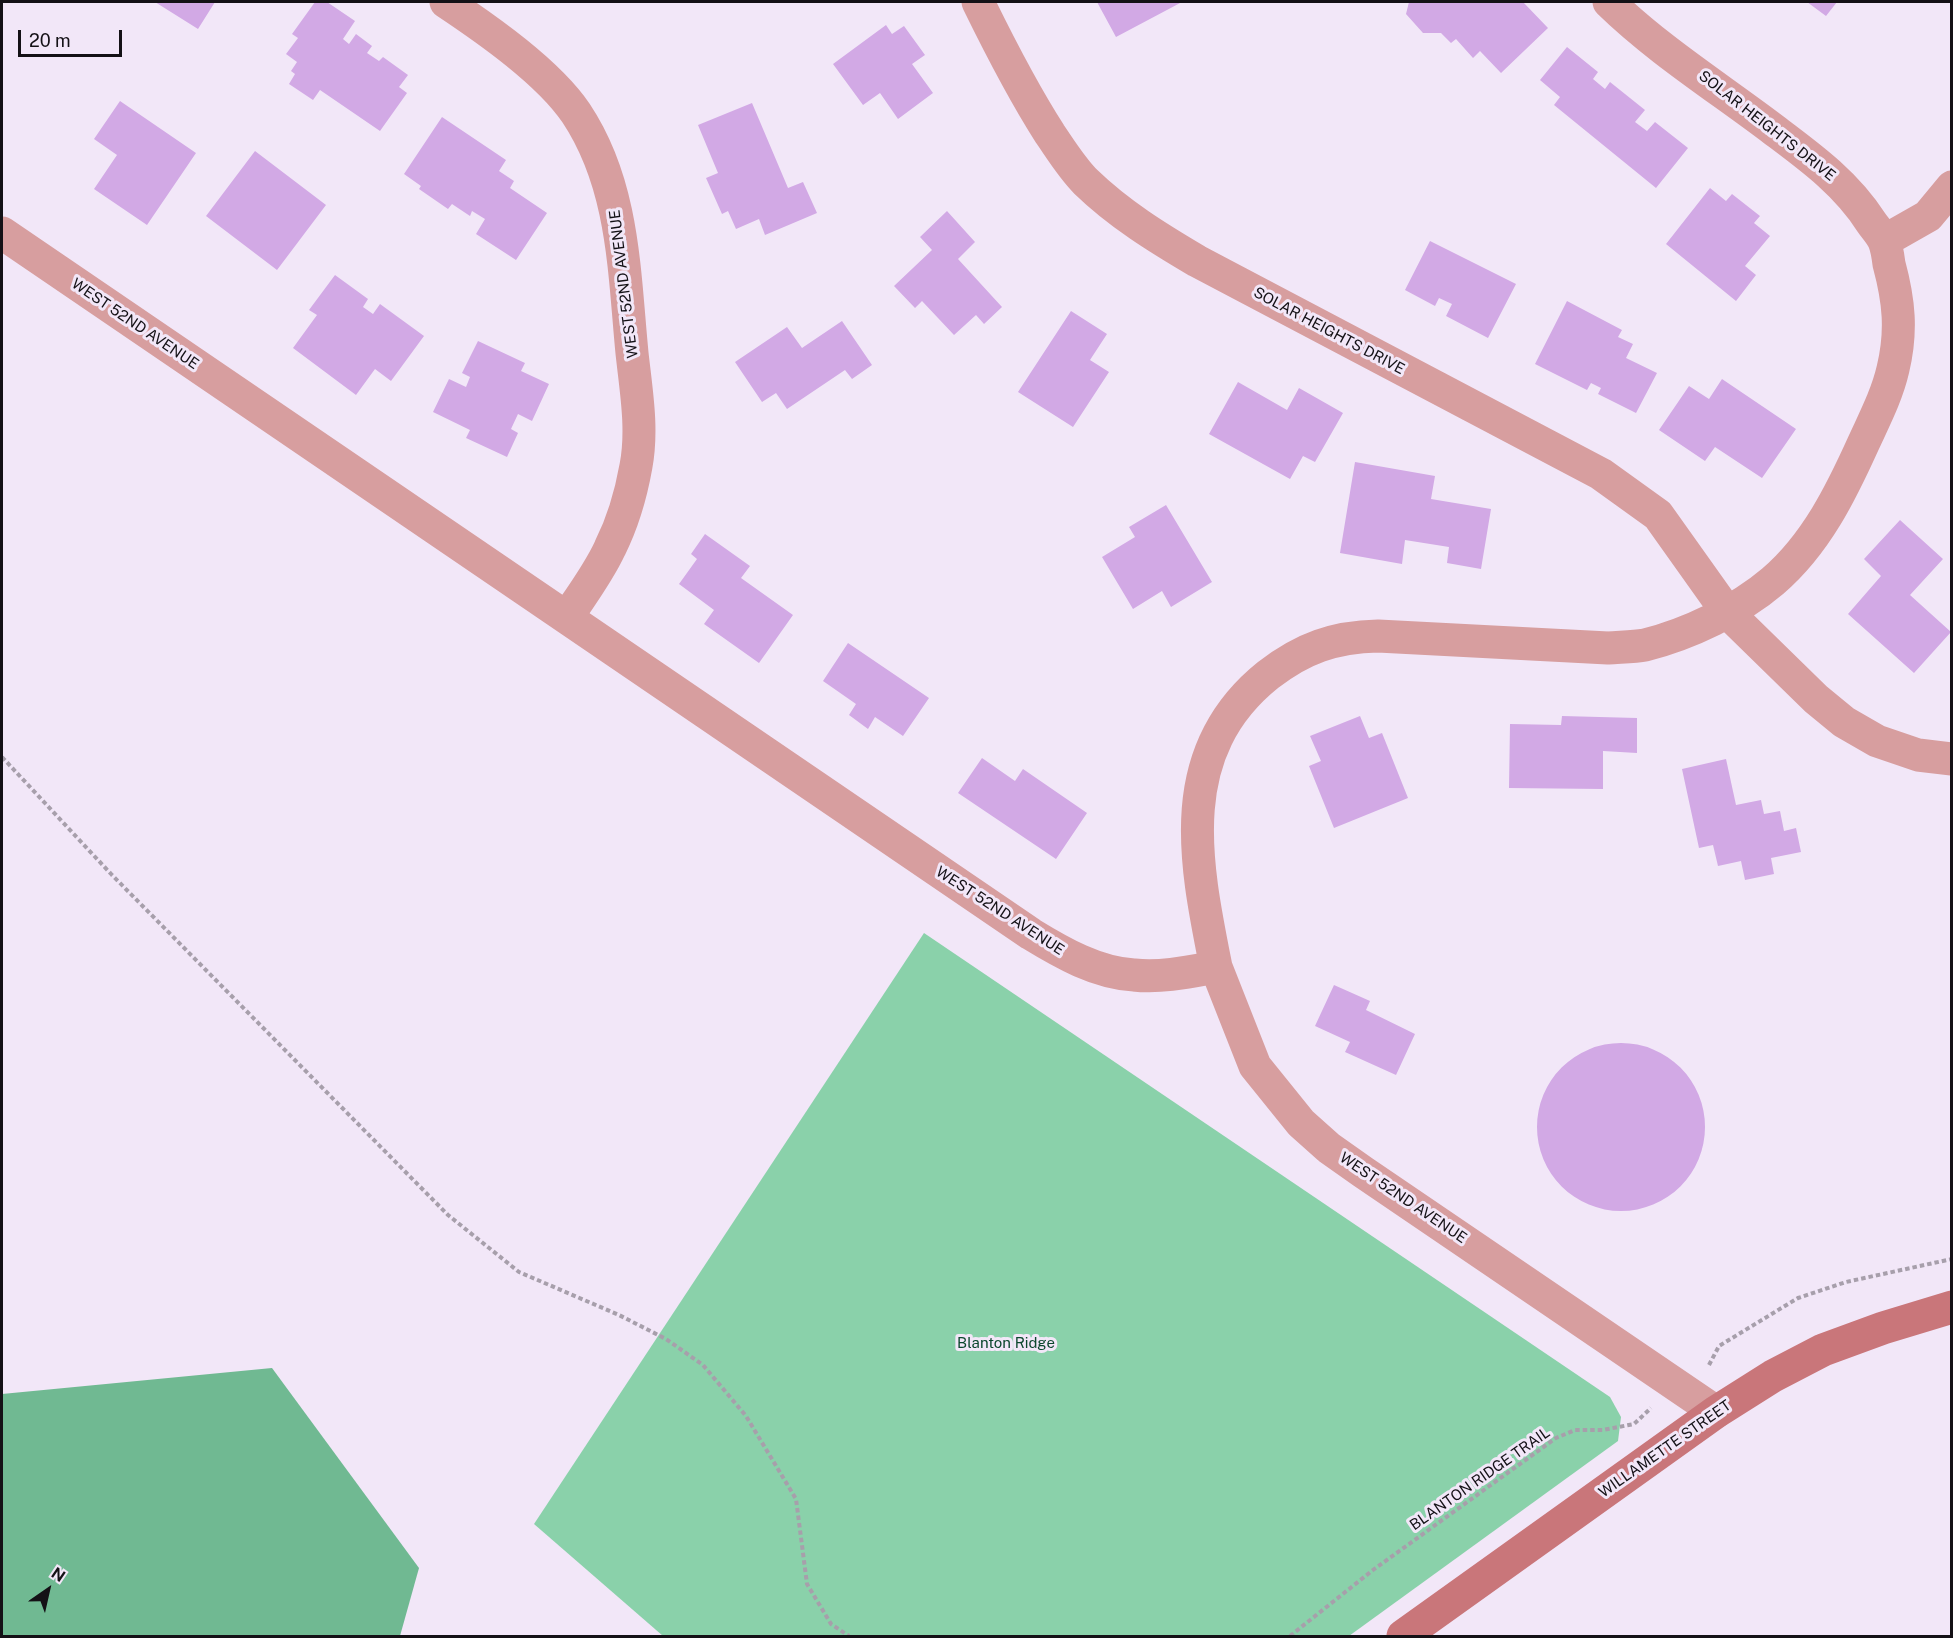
<!DOCTYPE html>
<html>
<head>
<meta charset="utf-8">
<style>
  body { margin:0 }
  #map { position:relative; width:1953px; height:1638px; overflow:hidden; background:#f2e7f8; font-family:"Public Sans",sans-serif }
  canvas { display:block }
  .frame { position:absolute; inset:0; border:3px solid #141116; pointer-events:none }
  .north { position:absolute; left:18px; top:1560px; width:60px; height:60px; -webkit-text-stroke:4px #f2e7f8; paint-order:stroke; rotate:34deg; font-size:16px; font-weight:700; line-height:24px; text-align:center; color:#141116 }
  .north::after { content:''; display:block; margin:auto; width:21px; height:27px; background:#141116; clip-path:polygon(50% 0,100% 100%,50% 72%,0 100%) }
  .scale { position:absolute; left:18px; top:30px; width:104px; height:27px; box-sizing:border-box; border:3px solid #141116; border-top:0; padding-left:8px; font-size:18px; line-height:21px; white-space:nowrap; color:#141116; -webkit-text-stroke:4px #f2e7f8; paint-order:stroke }
</style>
</head>
<body>
<div id="map">
<canvas width="1953" height="1638"></canvas>
<div class="frame"></div>
<div class="north">N</div>
<div class="scale">20 m</div>
</div>
<script>
const ctx = document.querySelector('canvas').getContext('2d');
ctx.lineJoin = 'round';
function fill(path, color) {
  ctx.fillStyle = color;
  ctx.fill(path, 'evenodd');
}
function trace(path, color, width, dash) {
  ctx.strokeStyle = color;
  ctx.lineWidth = width;
  ctx.lineCap = dash ? 'butt' : 'round';
  ctx.setLineDash(dash || []);
  ctx.stroke(path);
}
function drawText(font, color, halo, rows, align = 'center') {
  ctx.font = font + ' "Public Sans",sans-serif';
  ctx.lineWidth = 6;
  ctx.setLineDash([]);
  ctx.textBaseline = 'middle';
  ctx.strokeStyle = halo;
  ctx.fillStyle = color;
  for (const [text, x, y, turn = 0] of rows) {
    ctx.save();
    ctx.translate(x, y);
    ctx.rotate((+turn || 0) * Math.PI / 180);
    ctx.textAlign = isNaN(turn) ? turn : align;
    if (halo) ctx.strokeText(text, 0, 0);
    ctx.fillText(text, 0, 0);
    ctx.restore();
  }
}
fill(new Path2D(`
  M924,933L1610,1397L1621,1417L1618,1441L1349,1636H663L534,1524Z`), '#8ad1aa');
fill(new Path2D(`
  M272,1368L419,1568L400,1636H2V1394Z`), '#70b992');
fill(new Path2D(`
  M155,2H215L198,29Z
  M315,2H327L355,21L343,39L349,44L356,34L372,46L367,53L379,61L383,57L408,75L399,87L407,93L380,131L320,90L313,100L289,84L295,74L291,71L297,62L286,54L298,38L292,34Z
  M1097,2H1182L1116,37Z
  M1409,2H1523L1548,28L1501,73L1480,51L1473,58L1456,39L1451,43L1441,33H1423L1406,14Z
  M1807,2H1837L1826,16Z
  M886,25L892,34L904,26L925,55L912,64L933,93L898,119L880,93L863,105L833,64Z
  M1567,47L1598,72L1593,79L1605,89L1610,82L1645,110L1635,122L1647,131L1655,122L1688,148L1656,188L1554,105L1560,97L1540,80Z
  M120,101L196,153L147,225L94,189L117,155L94,139Z
  M752,103L788,188L803,182L817,213L765,235L759,219L736,229L728,211L722,214L706,178L718,173L698,125Z
  M442,117L506,160L499,171L514,181L510,188L547,213L516,260L476,234L485,219L472,211L470,216L452,204L448,209L419,189L421,186L404,174Z
  M255,151L326,205L277,270L206,216Z
  M1710,188L1726,201L1732,194L1760,216L1754,223L1770,236L1745,266L1756,275L1736,301L1666,244Z
  M947,211L975,242L958,259L1002,307L984,324L976,315L954,335L922,301L915,308L894,286L932,250L920,237Z
  M1430,241L1516,284L1488,338L1446,316L1452,304L1439,298L1435,306L1405,290Z
  M335,275L368,299L363,307L373,314L380,304L424,336L391,381L375,369L356,395L293,348L317,315L309,310Z
  M1567,301L1622,330L1618,337L1633,344L1626,358L1657,373L1636,413L1598,394L1601,388L1591,383L1587,390L1535,364Z
  M1071,311L1107,334L1090,360L1109,372L1073,427L1018,392Z
  M842,321L872,365L852,379L845,370L787,409L776,393L762,402L735,362L787,327L802,348Z
  M478,341L525,363L521,371L549,384L532,421L518,414L511,429L518,433L507,457L466,438L470,430L433,412L449,379L466,387L470,377L462,373Z
  M1722,379L1796,429L1762,478L1715,447L1705,461L1659,430L1689,386L1709,399Z
  M1238,382L1287,410L1299,388L1343,413L1315,462L1303,456L1290,479L1209,434Z
  M1355,462L1435,476L1431,499L1491,509L1481,569L1447,563L1449,547L1405,540L1402,564L1340,553Z
  M1166,505L1212,582L1171,607L1162,591L1133,609L1102,557L1135,537L1129,527Z
  M1900,520L1943,559L1910,595L1951,632L1914,673L1848,614L1881,576L1864,559Z
  M705,534L750,566L741,578L793,615L759,663L704,624L714,610L679,584L697,559L691,554Z
  M848,643L929,698L903,736L875,717L868,729L849,715L856,704L823,681Z
  M1360,716L1369,738L1382,733L1408,798L1334,828L1309,766L1321,761L1310,736Z
  M1562,716L1637,718V753L1603,751V789L1509,788L1510,724L1561,725Z
  M982,758L1015,781L1023,769L1087,813L1056,859L958,793Z
  M1726,759L1736,805L1761,800L1764,814L1780,811L1784,831L1796,828L1801,852L1771,858L1774,874L1745,880L1741,861L1718,866L1713,845L1699,848L1682,769Z
  M1334,985L1370,1001L1366,1010L1415,1034L1396,1075L1345,1052L1350,1042L1315,1026Z
  M1537 1127a84 84 0 1 1 168 0a84 84 0 1 1-168 0Z`), '#d2a9e5');
trace(new Path2D(`
  M2,757L112,875L448,1215L519,1272L619,1315L666,1339L703,1365L746,1416L796,1499L807,1584L831,1624L849,1636
  M1709,1365L1719,1346L1798,1298L1846,1282L1952,1259
  M1290,1636L1373,1570L1556,1438L1575,1430H1603L1634,1424L1651,1408`), '#a79fab', 4, [4.5, 3]);
trace(new Path2D(`
  M446,2C488,30 548,72 576,113C624,185 624,271 632,353C636,390 643,429 636,466C631,494 623,522 610,548C599,572 582,595 567,617
  M978,2C1000,47 1023,92 1050,134C1061,150 1072,168 1086,182C1119,214 1158,238 1197,261L1601,474L1658,515L1727,612L1816,699L1844,722L1877,741L1918,755L1952,759
  M2,233L1031,934C1062,953 1097,973 1134,975C1161,978 1189,972 1216,967L1255,1066L1301,1123L1329,1148L1363,1172L1716,1412
  M1884,241L1928,216L1952,187
  M1216,967C1195,862 1172,752 1268,675C1303,648 1334,637 1378,636L1608,648C1621,647 1634,647 1645,645C1689,634 1739,610 1773,581C1816,544 1841,493 1864,442C1875,418 1887,395 1893,369C1902,331 1899,301 1889,264C1888,256 1887,248 1884,241C1881,234 1875,228 1871,222C1846,183 1810,157 1774,130C1720,89 1657,49 1609,2`), '#d79e9f', 33);
trace(new Path2D(`
  M1403,1636L1716,1412L1773,1376L1823,1350L1883,1328L1952,1307`), '#c9767a', 33);
drawText('15px', '#141116', '#f2e7f8', [
  ["SOLAR HEIGHTS DRIVE",1767,126,38],
  ["WEST 52ND AVENUE",624,284,-97],
  ["WEST 52ND AVENUE",135,324,34],
  ["SOLAR HEIGHTS DRIVE",1329,331,28],
  ["WEST 52ND AVENUE",1000,911,33],
  ["WEST 52ND AVENUE",1403,1198,34],
  ["WILLAMETTE STREET",1665,1449,-35],
  ["BLANTON RIDGE TRAIL",1480,1479,-35]
]);
drawText('15px', '#0b472d', '#f2e7f8', [
  ["Blanton Ridge",1006,1343]
]);
</script>
</body>
</html>
